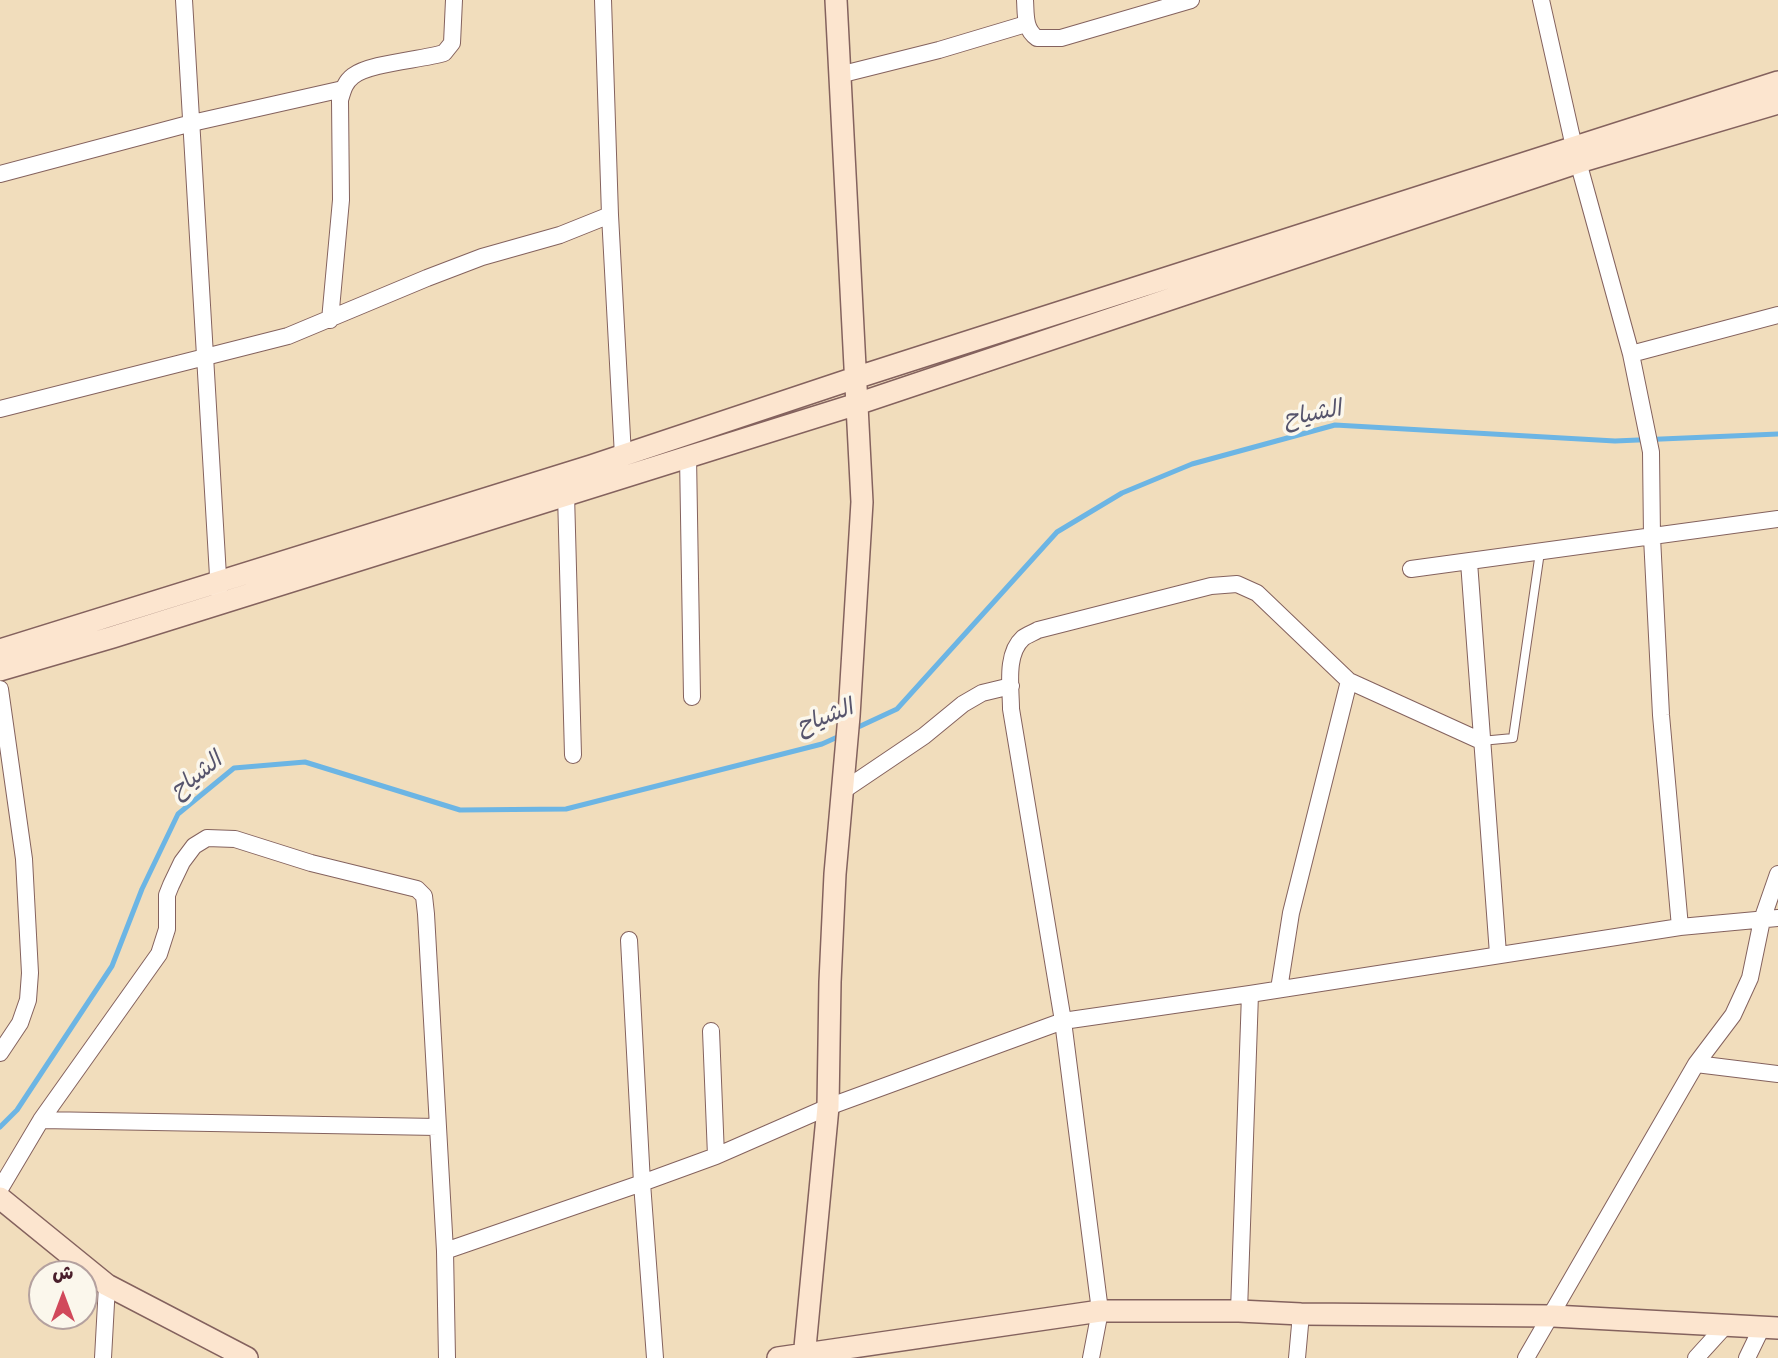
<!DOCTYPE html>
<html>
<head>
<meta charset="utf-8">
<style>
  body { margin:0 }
  #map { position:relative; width:1778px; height:1358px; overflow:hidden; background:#f1ddbc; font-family:"Gochi Hand","Playpen Sans Arabic",sans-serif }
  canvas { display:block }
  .north { position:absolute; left:28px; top:1260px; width:70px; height:70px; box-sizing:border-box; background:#fbf7ec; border:2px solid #b4a19f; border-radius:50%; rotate:0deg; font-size:19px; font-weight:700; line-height:28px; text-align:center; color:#4a1f2b }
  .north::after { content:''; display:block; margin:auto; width:24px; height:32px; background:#d1495b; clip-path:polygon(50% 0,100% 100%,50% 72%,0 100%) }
</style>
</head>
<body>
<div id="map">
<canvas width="1778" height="1358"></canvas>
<div class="north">ش</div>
</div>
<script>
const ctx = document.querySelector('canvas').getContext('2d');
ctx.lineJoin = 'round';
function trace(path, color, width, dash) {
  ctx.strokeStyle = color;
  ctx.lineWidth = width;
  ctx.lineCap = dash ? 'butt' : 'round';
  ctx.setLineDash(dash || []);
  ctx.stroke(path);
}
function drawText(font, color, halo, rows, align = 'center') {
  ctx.font = font + ' "Gochi Hand","Playpen Sans Arabic",sans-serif';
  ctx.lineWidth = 7;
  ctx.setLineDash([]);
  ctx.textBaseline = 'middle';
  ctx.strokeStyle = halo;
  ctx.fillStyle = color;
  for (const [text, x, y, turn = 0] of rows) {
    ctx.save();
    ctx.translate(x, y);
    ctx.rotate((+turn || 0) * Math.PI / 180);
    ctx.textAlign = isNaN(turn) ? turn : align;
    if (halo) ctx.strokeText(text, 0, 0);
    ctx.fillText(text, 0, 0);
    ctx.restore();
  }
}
trace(new Path2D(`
  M854,729L897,709L1057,532L1122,493L1192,464L1335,425L1615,441L1778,434
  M0,1127L17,1110L112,966L142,889L178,814L234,768L305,762L460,810L566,809L822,744L842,735`), '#6cb5e4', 5);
const lane = new Path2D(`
  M1481,741L1513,738L1540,552`);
const street = new Path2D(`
  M184,0L219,593
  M1025,0C1026,14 1024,29 1037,38H1061L1191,0
  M1541,0L1574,147L1631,354L1651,452L1652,537L1661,715L1680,927
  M839,75L939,50L1026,24
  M0,174L192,123L343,89
  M610,215L623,456
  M330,320L341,200L340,100C343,90 345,82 353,76C370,63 421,60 444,53L452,43L454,0
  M1631,354L1778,315
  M0,409L288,336L427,278L482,257L560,235L610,215L603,0
  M688,456L692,697
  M566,494L573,755
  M1469,562L1498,954
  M1411,569L1778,519
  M0,689L24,859L30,973L28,1000L20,1023L0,1053
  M844,790L924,736L963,704L982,693L1011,686
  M629,940L642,1183L655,1358
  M1279,989L1291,913L1349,681
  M711,1031L716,1156
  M1696,1064L1778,1074
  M41,1120L437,1127
  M0,1189L41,1120L159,954L167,929V895L171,885L182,862L194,846L207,838L235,839L311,863L417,889L424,896L426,914L445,1251L447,1358
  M445,1251L642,1183L716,1156L828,1107L1063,1021L1250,994L1680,927L1778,918
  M1239,1311L1250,994
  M103,1358L107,1285
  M1091,1358L1100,1311L1063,1021L1011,709C1011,688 1005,654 1023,638C1027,635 1033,633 1038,630L1211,586L1237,584L1257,593L1349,681L1481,741
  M1297,1358L1301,1314
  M1526,1358L1696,1064L1733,1015L1750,978L1762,920L1778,874
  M1696,1358L1726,1325
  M1747,1358L1762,1327`);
const secondary = new Path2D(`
  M0,650L591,466L855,378L1778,82
  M0,670L113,637L857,404L1579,162L1778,103
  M0,1198L107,1285L247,1358
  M778,1358L1100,1311H1239L1301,1314L1553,1316L1778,1328
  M804,1358L828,1107L830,982L835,874L849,716L862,502L836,0`);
trace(lane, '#84625e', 10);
trace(street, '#84625e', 18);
trace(secondary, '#84625e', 24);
trace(lane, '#fff', 8);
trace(street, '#fff', 16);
trace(secondary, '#fce5cf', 21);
drawText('italic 23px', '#56546c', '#fbf7ec', [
  ["الشياح",1313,417,-11],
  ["الشياح",826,720,-21],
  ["الشياح",198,778,-38]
]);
</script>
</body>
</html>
